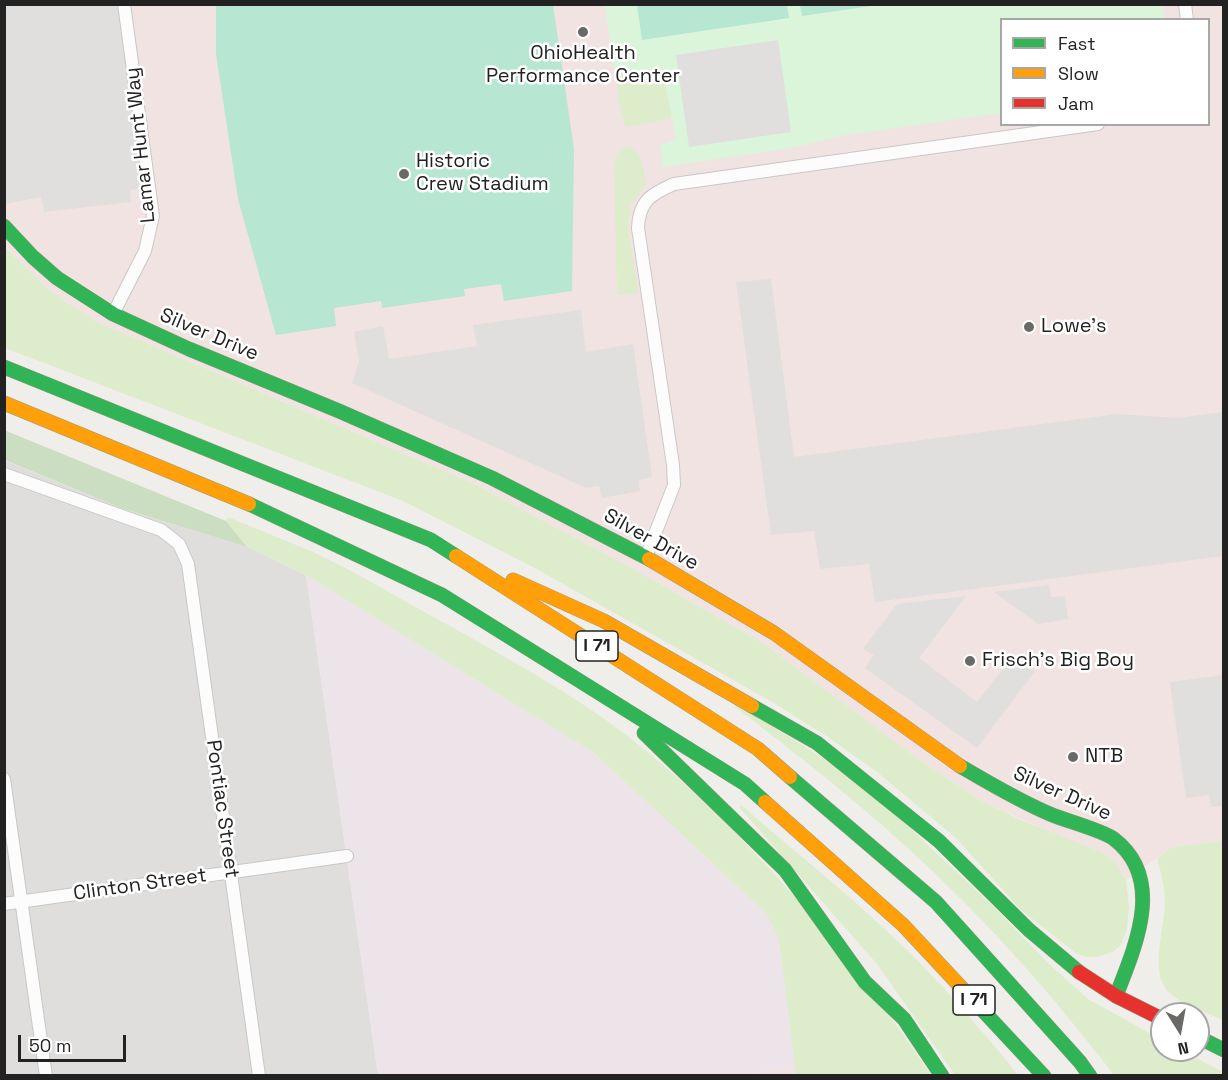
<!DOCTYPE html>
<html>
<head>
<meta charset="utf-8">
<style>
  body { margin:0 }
  #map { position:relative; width:1228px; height:1080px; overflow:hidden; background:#f0eeeb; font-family:"Space Grotesk",sans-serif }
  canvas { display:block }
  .frame { position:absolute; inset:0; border:6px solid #222; pointer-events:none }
  .legend { position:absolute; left:1000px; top:18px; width:210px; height:108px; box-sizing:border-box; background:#fff; border:2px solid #a7a7a7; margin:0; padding:8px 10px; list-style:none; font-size:18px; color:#222 }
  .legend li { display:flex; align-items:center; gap:12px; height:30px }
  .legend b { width:30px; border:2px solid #a7a7a7 }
  .north { position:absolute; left:1150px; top:1002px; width:60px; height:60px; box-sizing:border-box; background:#fff; border:2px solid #a7a7a7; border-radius:50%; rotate:169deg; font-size:16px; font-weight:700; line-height:24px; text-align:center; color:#222 }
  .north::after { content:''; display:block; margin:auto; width:21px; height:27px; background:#6a6968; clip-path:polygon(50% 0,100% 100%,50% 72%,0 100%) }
  .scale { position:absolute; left:18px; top:1035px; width:108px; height:27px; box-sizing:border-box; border:3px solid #222; border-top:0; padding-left:8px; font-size:18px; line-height:21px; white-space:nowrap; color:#222; -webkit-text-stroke:4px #fff; paint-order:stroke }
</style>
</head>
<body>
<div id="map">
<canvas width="1228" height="1080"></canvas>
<div class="frame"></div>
<ul class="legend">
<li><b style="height:8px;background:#30b455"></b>Fast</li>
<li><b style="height:8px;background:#ff9f0a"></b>Slow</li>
<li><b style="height:8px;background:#e5322d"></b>Jam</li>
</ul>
<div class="north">N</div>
<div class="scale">50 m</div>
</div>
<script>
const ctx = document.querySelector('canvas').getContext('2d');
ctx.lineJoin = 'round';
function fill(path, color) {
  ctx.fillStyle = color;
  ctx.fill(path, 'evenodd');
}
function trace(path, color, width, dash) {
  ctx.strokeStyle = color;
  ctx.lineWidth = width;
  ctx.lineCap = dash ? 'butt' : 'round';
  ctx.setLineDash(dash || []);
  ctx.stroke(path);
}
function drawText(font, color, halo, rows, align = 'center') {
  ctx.font = font + ' "Space Grotesk",sans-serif';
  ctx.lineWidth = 5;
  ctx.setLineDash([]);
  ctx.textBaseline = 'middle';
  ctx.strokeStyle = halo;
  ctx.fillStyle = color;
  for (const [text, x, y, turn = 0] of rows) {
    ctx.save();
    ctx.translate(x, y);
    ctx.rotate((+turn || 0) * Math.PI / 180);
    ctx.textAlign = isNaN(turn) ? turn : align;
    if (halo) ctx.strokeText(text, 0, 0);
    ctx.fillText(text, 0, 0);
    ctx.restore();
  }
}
fill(new Path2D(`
  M4,460L121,508L247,547L306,575L378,1075H5Z`), '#dfdedc');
fill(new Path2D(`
  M5,5H1223V841L1172,847L1126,880L1116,863L980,800L918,759L763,643L632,568L474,484L97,322L50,291L5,246ZM1002,20H1208V124H1002Z
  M795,1067L796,1075L733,1076Z`), '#f1e3e1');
fill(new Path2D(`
  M306,575L594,753L766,913L779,939L795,1067L733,1076L378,1075Z`), '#ede4e9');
fill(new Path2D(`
  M662,67L672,115L668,119L626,127L620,107L615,74Z
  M628,147C645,153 643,169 646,185L630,206L628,227L638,293L617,295L614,165C616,155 617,150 628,147Z
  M4,246L50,291L97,322L474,484L632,568L763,643L918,759L980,800L1021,820L1103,853L1116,863L1126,880L1129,907L1127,929L1121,945L1113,952L1096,957H1087L1077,954L1021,910L956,838L877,772L828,737L774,703L684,652L531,566L403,501L5,348Z
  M228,517C256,529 285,540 313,552C357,572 403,601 446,624C514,662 583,699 644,749C756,842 850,955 931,1075H796L779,939L766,913L594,753L306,575L247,547L226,521Z
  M736,703L863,784L997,910L1047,962L1088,999L1162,1040V1050H1181L1223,1072V1075H1114C1067,1014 1017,955 962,900C892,829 813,766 734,706Z
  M741,805C800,856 861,904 916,959C952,996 986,1035 1018,1075H955L877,964L739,807Z
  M1223,841H1224L1223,1020C1207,1013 1188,1007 1173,996C1146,976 1166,926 1165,899C1164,885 1161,871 1157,858L1172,847Z`), '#ddeccb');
fill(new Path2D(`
  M4,430L226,521L247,547L121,508L5,460Z`), '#cbdec1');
fill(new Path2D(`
  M1162,4L1165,19L1002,20L1001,113L840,136L792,148L663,167L660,145L676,140L662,67L615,74L605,5Z`), '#daf5da');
fill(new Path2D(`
  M216,5H553L574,149L572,291L504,301L501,284L464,289L465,296L382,308L381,301L334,308L336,326L276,335L238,199L216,54Z
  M637,5H787L789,18L642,40Z
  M800,5V4L878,5L802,16Z`), '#b7e6d2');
fill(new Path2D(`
  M5,5H128L156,187L130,190L131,202L44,212L41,197L5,204Z
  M778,40L791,132L689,147L676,55Z
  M771,279L794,457L1117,414L1178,418L1223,412V556L875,602L869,564L820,569L814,531L771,535L736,282Z
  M581,310L586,352L633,344L652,477L639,480L640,491L602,498L599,486L586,488L352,383L359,361L354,332L383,326L389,359L477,346L473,325Z
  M1049,585L1051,597L1065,596L1068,619L1038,624L994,592Z
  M966,596L919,658L977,702L1013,656L1035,671L977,748L865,668L874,655L863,649L897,604Z
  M1223,675V806L1211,807L1209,795L1186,798L1170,682Z`), '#e0dfde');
const street = new Path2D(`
  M1185,4L1187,20
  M113,314L145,251L153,216L124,4
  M4,474L161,530L179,544L188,564L259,1076
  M646,557L674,485L673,465L638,228C639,201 651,194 674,184L1098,124
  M4,779L46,1076
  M4,904L347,856`);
const fast = new Path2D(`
  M4,226L33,257L57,278L113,314L189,349L339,411L492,478L649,559
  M4,367L431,540L456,556
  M249,504L442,595L745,784L765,802
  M752,706L817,743L939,841L1029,930L1079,972
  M644,733L785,870L865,982L904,1019L942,1076
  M960,766C989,783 1019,801 1050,814C1066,821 1102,830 1114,839C1166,879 1135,947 1116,996
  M790,777L936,902L1080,1062L1090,1076
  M973,1000L1044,1076
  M1198,1037L1224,1050`);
const slow = new Path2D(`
  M4,403L249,504
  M456,556L758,749L790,777
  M649,559L774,633L960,766
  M513,580L604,621L752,706
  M765,802L903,925L973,1000`);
const jam = new Path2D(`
  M1079,972L1116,996L1162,1019`);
trace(street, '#c9c8c7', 14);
trace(fast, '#999a82', 15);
trace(slow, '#999a82', 15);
trace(jam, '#999a82', 15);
trace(street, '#fdfcfc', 12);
trace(fast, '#30b455', 14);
trace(slow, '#ff9f0a', 14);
trace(jam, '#e5322d', 14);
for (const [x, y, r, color] of [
  [583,32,6,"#6a6968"],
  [404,174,6,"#6a6968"],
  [1029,327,6,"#6a6968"],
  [970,661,6,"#6a6968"],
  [1073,757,6,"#6a6968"]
]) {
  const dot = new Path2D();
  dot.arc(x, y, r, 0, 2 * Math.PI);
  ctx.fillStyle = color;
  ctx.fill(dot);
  trace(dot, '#fff', 2);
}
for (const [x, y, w] of [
  [597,646,42],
  [974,1000,42]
]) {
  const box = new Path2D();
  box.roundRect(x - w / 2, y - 15, w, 30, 4.5);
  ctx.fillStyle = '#fff';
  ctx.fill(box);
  trace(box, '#222', 1.5);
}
drawText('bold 18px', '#222', null, [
  ["I 71",597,646],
  ["I 71",974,1000]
]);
drawText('20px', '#222', '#fff', [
  ["OhioHealth",583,54,"center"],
  ["Performance Center",583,77,"center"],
  ["Historic",416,162],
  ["Crew Stadium",416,185],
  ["Lowe's",1041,327],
  ["Frisch's Big Boy",982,661],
  ["NTB",1085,757]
], 'left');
drawText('20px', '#222', '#fff', [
  ["Lamar Hunt Way",141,145,-96],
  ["Silver Drive",209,335,23],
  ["Silver Drive",651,540,29],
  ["Silver Drive",1062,794,24],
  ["Pontiac Street",222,809,82],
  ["Clinton Street",140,885,-8]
]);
</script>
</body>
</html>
